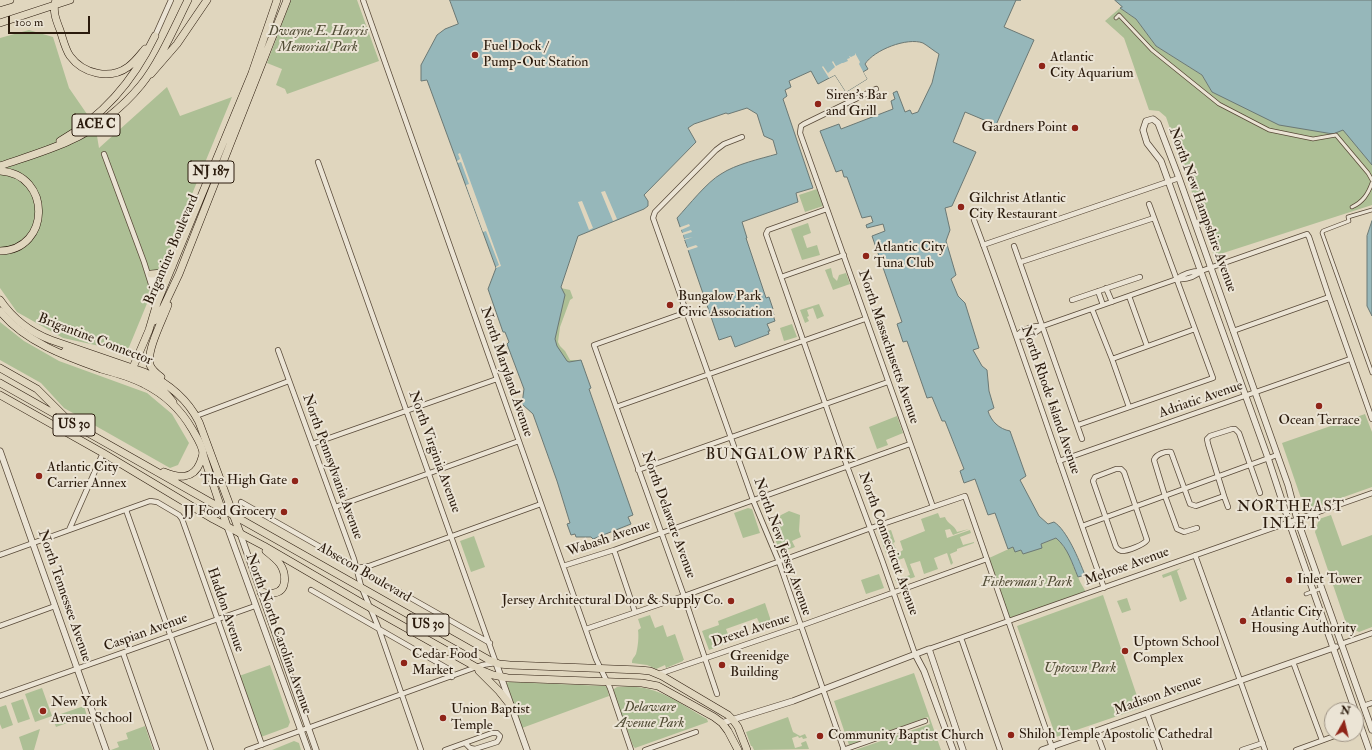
<!DOCTYPE html>
<html>
<head>
<meta charset="utf-8">
<style>
  body { margin:0 }
  #map { position:relative; width:1372px; height:750px; overflow:hidden; background:#e0d6be; font-family:"IM FELL Double Pica",serif }
  canvas { display:block }
  .north { position:absolute; left:1324px; top:702px; width:40px; height:40px; box-sizing:border-box; background:#ebe4d5; border:1px solid #9e9385; border-radius:50%; rotate:8deg; font-size:11px; font-weight:700; line-height:16px; text-align:center; color:#2a1a0c }
  .north::after { content:''; display:block; margin:auto; width:14px; height:18px; background:#8f2418; clip-path:polygon(50% 0,100% 100%,50% 72%,0 100%) }
  .scale { position:absolute; left:8px; top:16px; width:82px; height:18px; box-sizing:border-box; border:2px solid #2a1a0c; border-top:0; padding-left:5px; font-size:12px; line-height:14px; white-space:nowrap; color:#2a1a0c; -webkit-text-stroke:3px #ebe4d5; paint-order:stroke }
</style>
</head>
<body>
<div id="map">
<canvas width="1372" height="750"></canvas>
<div class="north">N</div>
<div class="scale">100 m</div>
</div>
<script>
const ctx = document.querySelector('canvas').getContext('2d');
ctx.lineJoin = 'round';
function fill(path, color) {
  ctx.fillStyle = color;
  ctx.fill(path, 'evenodd');
}
function trace(path, color, width, dash) {
  ctx.strokeStyle = color;
  ctx.lineWidth = width;
  ctx.lineCap = dash ? 'butt' : 'round';
  ctx.setLineDash(dash || []);
  ctx.stroke(path);
}
function drawText(font, color, halo, rows, align = 'center') {
  ctx.font = font + ' "IM FELL Double Pica",serif';
  ctx.lineWidth = 4;
  ctx.setLineDash([]);
  ctx.textBaseline = 'middle';
  ctx.strokeStyle = halo;
  ctx.fillStyle = color;
  for (const [text, x, y, turn = 0] of rows) {
    ctx.save();
    ctx.translate(x, y);
    ctx.rotate((+turn || 0) * Math.PI / 180);
    ctx.textAlign = isNaN(turn) ? turn : align;
    if (halo) ctx.strokeText(text, 0, 0);
    ctx.fillText(text, 0, 0);
    ctx.restore();
  }
}
fill(new Path2D(`
  M291,0H357L379,61L287,94L285,89L276,85L282,69L267,63Z
  M1120,8L1136,19L1156,46L1202,75L1212,92L1343,129L1372,165V205L1214,256L1166,117L1159,111L1149,110L1124,38L1105,21Z
  M29,30L53,37L69,88L89,117L96,130L99,148L167,87L180,116L232,97L127,352L63,338L17,312L0,288V38Z
  M817,189L823,206L805,212L799,195Z
  M808,223L811,233L803,236L807,248L817,245L820,255L802,260L791,229Z
  M831,268L833,277L837,281L839,275L846,273L850,284L833,290L825,270Z
  M561,288L570,290L573,298L570,300L560,327L558,342L560,346L565,351L570,360H581L585,370L556,367L554,318Z
  M819,304L824,316L817,319L813,308L807,310L809,316L807,317L809,321L805,323L800,310Z
  M0,322L24,341L59,361L147,393L172,414L189,443L178,465L170,468L64,408L41,383L0,360Z
  M792,324L797,337L784,341L780,328Z
  M1365,414L1372,432V487L1310,509H1307L1304,507L1282,443Z
  M897,416L903,433L886,440L888,445L877,449L869,427Z
  M748,508L752,509L760,533L743,538L734,513Z
  M789,511L800,515L799,531L801,537L792,541L795,547L780,553L771,527L782,523L779,516Z
  M938,513L940,518L945,517C947,524 955,525 957,532L969,529L953,535L950,529L945,530L947,538L970,530L971,533L960,537L963,545L974,542V543L957,549V551L950,554L953,563L951,565L947,553L934,558L938,569L924,574L920,561L910,564L915,577L897,583L895,580L910,575L904,558L890,563L888,558L891,556L886,553L879,534L891,530L895,542L893,543C895,546 896,550 900,552L903,550L900,541L925,531L921,519Z
  M1331,515L1342,546L1372,535V627L1359,632L1347,626L1315,532L1319,519Z
  M474,536L485,567L471,572L460,541Z
  M1056,538C1069,549 1071,562 1078,577C1080,583 1084,588 1087,594L1008,621L987,559L1013,547L1021,550L1023,554L1042,547L1041,544Z
  M1181,568L1177,571L1187,599L1180,602L1171,575L1163,578L1162,575Z
  M879,574L884,588L866,594L861,580Z
  M1103,595L1141,708L1056,737L1017,626Z
  M1127,598L1131,610L1122,613L1117,601Z
  M765,603L773,627L763,631L757,618L726,629L731,642L709,650L702,631L719,625L718,621Z
  M650,615L655,628L663,625L667,637L675,634L684,660H683V661L666,668L665,665L656,669L647,665L632,663C632,658 634,658 636,654C638,647 639,636 638,630L641,628L638,619Z
  M270,665L290,722L288,727L261,737L239,676Z
  M914,673L941,750H855L930,724L928,717L849,745L834,701Z
  M509,682L605,686L607,687L609,696L522,728L506,686V683Z
  M617,687C656,683 675,701 707,719L708,722L635,748L633,746L614,693V689Z
  M42,688L52,716L35,722L25,694Z
  M1186,688L1187,691L1157,701L1156,698Z
  M23,699L30,719L18,723L11,703Z
  M6,705L13,725L2,729L0,724V707Z
  M84,706L87,716L56,727L52,717Z
  M788,717L793,732L800,736L805,734L807,738L803,739L802,737L799,738L798,736L792,738L795,748L802,746L801,743L806,741L809,749L754,750L752,746H751L746,732Z
  M145,726L153,750H111L119,747L117,742L128,739L126,733Z
  M40,729L34,750H23L19,737Z
  M294,741L299,743L301,750H272Z`), '#adbf95');
const water = new Path2D(`
  M450,0H1021H1016L1004,27L1034,40L996,125L965,112L953,142L976,152L952,206L945,208L950,230L946,241L956,275L951,279L958,296L965,303L979,348L973,350L982,366L987,370L989,391L994,408L988,411C991,421 999,429 1010,431L1026,476L1020,480L1039,516L1048,524L1054,522C1067,530 1079,560 1085,575L1078,577C1072,563 1068,548 1056,538L1041,544L1042,548L1023,554L1021,550L1015,552L1013,547L1008,549L995,513L988,515L975,479L964,483L960,471L964,469L945,421H942L932,397L927,398L907,341L903,342L897,324L902,322L872,236L885,231L883,224L867,228L866,225L873,222L871,216L862,218L847,177H844L842,170L836,172L820,131L839,124L841,129L893,109L891,101L895,99L893,93L897,91L905,112L910,110L912,114L918,112L932,83L939,54C934,51 928,46 923,43C907,37 874,50 865,64L868,69L863,72L867,79L846,92L835,75L818,84L811,71L789,81L791,87L785,90L787,96L783,99L813,188L796,193L798,202L742,222L747,238H746L766,298L769,297L773,309H772L774,315H773L775,321L767,324L770,331H768L769,334L735,347L731,336L719,340L677,218C689,205 707,182 721,174C736,164 760,159 777,154L773,140L764,136L757,114L747,108L728,114L726,113L694,124L688,128L696,142L644,195L648,201V206L644,209L578,236L561,287L565,295L555,339L557,346L567,361L569,362L581,360L591,388L589,389L633,515L628,517L631,524L593,539L591,537H576L575,534L571,535L567,524L570,523L557,481L533,414L522,404L524,389L507,344L509,342L505,332H503L488,289L496,268L427,80L421,81V65L437,35L445,29L458,24Z
  M1115,0H1372V165L1343,130L1333,134L1279,125L1212,92L1202,75L1156,46L1136,19L1120,8L1122,7Z
  M1372,221V316L1367,306V236Z`);
fill(water, '#96b7ba');
trace(water, '#6b7874', 1);
fill(new Path2D(`
  M855,53L860,62L859,64L867,79L846,92L835,75L829,78L822,67L823,66L830,76L828,73L835,67L832,62L833,61L836,66L842,63H843L848,61L847,59L850,58L849,56L851,57L855,55Z
  M460,153L501,266L496,268V267L499,265L486,231L483,232L466,185L469,184L461,162L458,163L457,161L460,159L458,154Z
  M605,191L617,219L613,221L601,192Z
  M582,201L593,228L589,230L578,202Z
  M689,224L690,226L681,230L682,233L691,230L692,232L683,235L684,239L693,237L684,240L687,248L696,245L698,247L686,251L678,228Z`), '#e0d6be');
const pedestrian = new Path2D(`
  M1116,18L1119,15L1152,50L1219,104L1269,130L1313,139L1336,135L1368,173L1372,180
  M1352,207C1363,202 1368,194 1372,183
  M1372,210L1348,217L1349,221L1323,231L1322,233L1372,373
  M1306,594L1322,588`);
const minor = new Path2D(`
  M363,0L596,659L610,688L631,750
  M155,36L171,0
  M876,89L804,124L801,126L800,133L933,507
  M742,137L724,144L716,150L655,212L653,218L753,500L779,562L844,750
  M104,154L144,262L157,303
  M827,209L768,230L766,234L847,466L882,560L915,654
  M974,220C1020,342 1060,466 1104,588
  M983,245L1179,178
  M1014,246L1082,439
  M1021,262L1154,218
  M151,274L160,294
  M781,277L844,255
  M1177,279C1187,280 1194,278 1201,271
  M1106,288L1112,302
  M1098,291L1103,305
  M1129,296L1147,346
  M1072,300L1140,277
  M1092,309L1112,359L1129,407
  M687,312L594,345L684,596L717,694
  M1233,331L1329,297
  M1016,336C1024,329 1032,325 1043,326L1177,279C1184,273 1192,271 1201,271L1307,234L1309,237L1329,297L1372,419
  M1016,336C1027,338 1036,334 1043,326
  M278,350L354,559L361,586L379,629L421,750
  M1112,359L1195,329
  M616,407L865,319
  M196,416L289,381
  M1078,425L1213,378L1149,204
  M312,444L497,379
  M1059,461L1350,359
  M1116,469H1121L1124,472L1147,540C1144,545 1127,551 1122,551C1118,550 1119,550 1116,547L1093,481L1095,477Z
  M638,470L888,382
  M1224,496L1228,507
  M241,502L490,643
  M335,507L519,441
  M126,510L211,750
  M1082,526L1277,455
  M1197,528L1184,532L1177,529L1165,496L1154,460C1156,454 1166,451 1171,452L1190,504L1196,506L1224,496L1208,444L1207,439L1210,436L1232,429H1235L1239,433L1260,493
  M69,530L103,453
  M614,550L635,612
  M0,555L150,501L157,502L179,515L182,519L191,544L262,745
  M1195,555L1265,750
  M563,566L614,550L910,444
  M357,568L369,566L541,504
  M311,590L447,668L452,677
  M0,626L55,606
  M586,629L684,596L871,528L965,496L1053,750
  M961,638L1000,750
  M1341,644L1372,633
  M929,649L1372,493
  M123,653L157,750
  M1293,662L1322,740
  M659,674L800,626L987,559
  M0,696L255,606
  M1363,706L1372,703
  M1147,713L1160,750
  M1096,731L1103,750
  M247,750L482,665L496,663L318,162
  M445,750L492,733H497L500,736L499,739L497,742L475,749L470,748L465,743
  M645,750L696,732
  M843,750L925,721
  M1242,750L1263,743
  M1296,750L1340,734`);
const tertiary = new Path2D(`
  M0,451L106,750
  M227,526L308,750
  M240,533L316,750
  M915,654L924,671L953,750
  M496,663L527,750
  M1355,710L1289,522L1268,458L1161,161L1147,143L1143,130L1146,121L1153,119L1158,123L1179,178L1288,485L1297,519L1372,730
  M1356,713L1369,750
  M722,723L793,701L929,649L963,750
  M1042,750L1336,647`);
const primary = new Path2D(`
  M56,0C52,10 56,20 60,30C63,39 65,49 70,56C83,74 110,80 128,67C135,62 140,55 145,49
  M0,3L10,0
  M0,23L70,0
  M151,74L177,44L207,0
  M60,141C102,117 134,80 155,36
  M0,166C23,158 47,151 69,141C94,131 124,106 141,85C159,63 175,26 188,0
  M151,274L163,273L172,267
  M0,300C13,319 30,332 51,340L144,372C168,383 187,398 199,422L240,533
  M154,321L163,308L179,274L287,0
  M161,377C157,374 152,370 150,365C146,351 163,319 168,305
  M173,402C163,388 148,378 131,372L149,330L157,303L252,73L277,0
  M203,454L227,526`);
const trunk = new Path2D(`
  M0,171C52,174 51,250 0,251
  M0,311C23,341 67,357 101,369C116,373 131,377 144,384C164,394 181,410 192,429C196,436 203,446 203,454C202,457 201,461 200,463C193,480 178,478 164,472
  M65,351L131,372
  M0,368L37,389L65,417
  M0,383L489,660L499,664L510,665L640,670L650,671L662,676L728,715L733,720L738,727L747,750
  M0,395L103,453L213,519L264,546L360,602L483,671L493,675L508,678L642,683L658,686L667,691L714,717L722,723L728,731L738,750
  M261,592C265,593 269,594 274,593C288,591 286,573 280,564C276,559 271,555 266,551
  M479,671L499,691L511,706`);
trace(pedestrian, '#584938', 4.5);
trace(minor, '#584938', 6);
trace(tertiary, '#584938', 7);
trace(primary, '#2a1a0c', 8);
trace(trunk, '#2a1a0c', 8);
trace(pedestrian, '#ebe4d5', 3);
trace(minor, '#ebe4d5', 4.5);
trace(tertiary, '#ebe4d5', 5.5);
trace(primary, '#e0d6be', 7);
trace(trunk, '#e0d6be', 7);
for (const [x, y, r, color] of [
  [475,55,4,"#8f2418"],
  [1042,66,4,"#8f2418"],
  [818,104,4,"#8f2418"],
  [1075,128,4,"#8f2418"],
  [961,207,4,"#8f2418"],
  [866,256,4,"#8f2418"],
  [670,305,4,"#8f2418"],
  [1319,406,4,"#8f2418"],
  [39,476,4,"#8f2418"],
  [295,481,4,"#8f2418"],
  [284,512,4,"#8f2418"],
  [1289,580,4,"#8f2418"],
  [731,601,4,"#8f2418"],
  [1243,621,4,"#8f2418"],
  [1125,651,4,"#8f2418"],
  [404,663,4,"#8f2418"],
  [722,665,4,"#8f2418"],
  [43,711,4,"#8f2418"],
  [443,718,4,"#8f2418"],
  [1011,735,4,"#8f2418"],
  [820,736,4,"#8f2418"]
]) {
  const dot = new Path2D();
  dot.arc(x, y, r, 0, 2 * Math.PI);
  ctx.fillStyle = color;
  ctx.fill(dot);
  trace(dot, '#ebe4d5', 1.5);
}
for (const [x, y, w] of [
  [96,125,48],
  [211,172,46],
  [74,425,42],
  [428,625,42]
]) {
  const box = new Path2D();
  box.roundRect(x - w / 2, y - 11, w, 22, 3);
  ctx.fillStyle = '#ebe4d5';
  ctx.fill(box);
  trace(box, '#2a1a0c', 1);
}
drawText('bold 13px', '#2a1a0c', null, [
  ["ACE C",96,125],
  ["NJ 187",211,172],
  ["US 30",74,425],
  ["US 30",428,625]
]);
drawText('italic 14px', '#514c35', '#ebe4d5', [
  ["Dwayne E. Harris",318,32],
  ["Memorial Park",318,48],
  ["Fisherman's Park",1027,583],
  ["Uptown Park",1080,669],
  ["Delaware",650,708],
  ["Avenue Park",650,724]
]);
drawText('14px', '#2a1a0c', '#ebe4d5', [
  ["Fuel Dock /",483,47],
  ["Pump-Out Station",483,63],
  ["Atlantic",1050,58],
  ["City Aquarium",1050,74],
  ["Siren’s Bar",826,96],
  ["and Grill",826,112],
  ["Gardners Point",1067,128,"right"],
  ["Gilchrist Atlantic",969,199],
  ["City Restaurant",969,215],
  ["Atlantic City",874,248],
  ["Tuna Club",874,264],
  ["Bungalow Park",678,297],
  ["Civic Association",678,313],
  ["Ocean Terrace",1319,421,"center"],
  ["Atlantic City",47,468],
  ["Carrier Annex",47,484],
  ["The High Gate",287,481,"right"],
  ["JJ Food Grocery",276,512,"right"],
  ["Inlet Tower",1297,580],
  ["Jersey Architectural Door & Supply Co.",723,601,"right"],
  ["Atlantic City",1251,613],
  ["Housing Authority",1251,629],
  ["Uptown School",1133,643],
  ["Complex",1133,659],
  ["Cedar Food",412,655],
  ["Market",412,671],
  ["Greenidge",730,657],
  ["Building",730,673],
  ["New York",51,703],
  ["Avenue School",51,719],
  ["Union Baptist",451,710],
  ["Temple",451,726],
  ["Shiloh Temple Apostolic Cathedral",1019,735],
  ["Community Baptist Church",828,736]
], 'left');
drawText('14px', '#2a1a0c', '#ebe4d5', [
  ["North New Hampshire Avenue",1202,210,70],
  ["Brigantine Boulevard",172,250,-67],
  ["Brigantine Connector",95,340,21],
  ["North Massachusetts Avenue",888,347,71],
  ["North Maryland Avenue",506,372,71],
  ["North Rhode Island Avenue",1050,400,71],
  ["Adriatic Avenue",1201,400,-19],
  ["North Virginia Avenue",434,452,70],
  ["North Pennsylvania Avenue",332,467,70],
  ["North Delaware Avenue",668,515,70],
  ["Wabash Avenue",609,539,-19],
  ["North Connecticut Avenue",888,544,70],
  ["North New Jersey Avenue",782,547,70],
  ["Melrose Avenue",1127,567,-20],
  ["Absecon Boulevard",364,573,30],
  ["North Tennessee Avenue",64,596,71],
  ["Haddon Avenue",225,610,71],
  ["Drexel Avenue",751,631,-18],
  ["Caspian Avenue",146,633,-20],
  ["North North Carolina Avenue",278,634,70],
  ["Madison Avenue",1158,696,-20]
]);
ctx.letterSpacing = '1px';
drawText('15px', '#2a1a0c', '#ebe4d5', [
  ["BUNGALOW PARK",781,456],
  ["NORTHEAST",1291,508],
  ["INLET",1291,525]
]);
ctx.letterSpacing = '0px';
</script>
</body>
</html>
